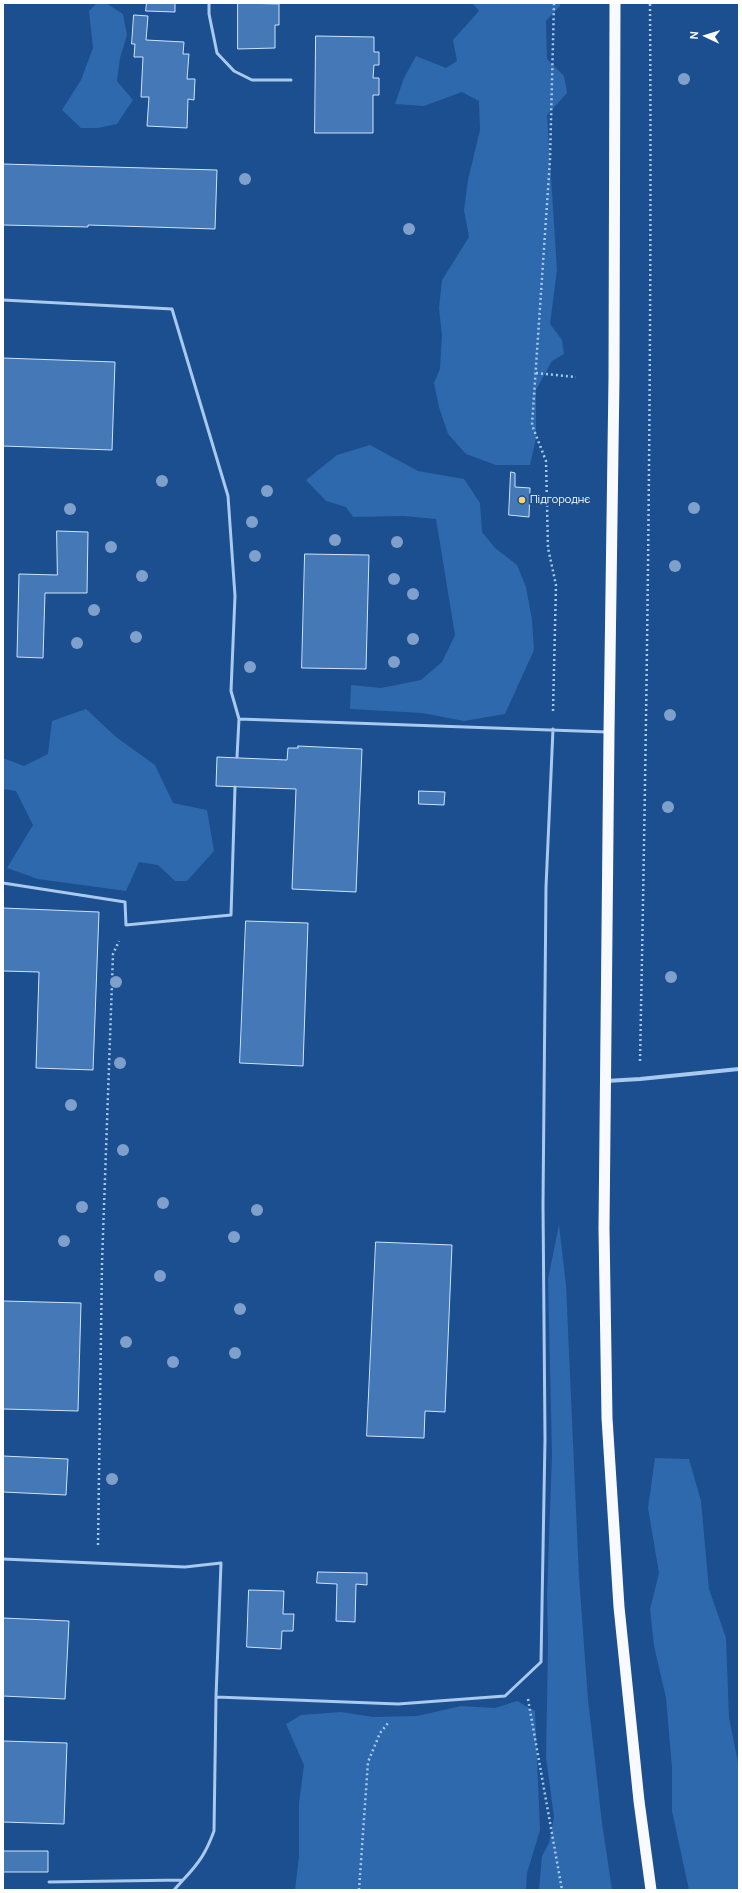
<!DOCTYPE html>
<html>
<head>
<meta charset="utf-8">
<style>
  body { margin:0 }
  #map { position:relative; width:742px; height:1893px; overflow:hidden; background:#1b4f8f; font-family:Manrope,sans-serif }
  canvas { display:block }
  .frame { position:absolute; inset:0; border:4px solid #fff; pointer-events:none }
  .north { position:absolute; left:686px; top:16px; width:40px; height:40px; -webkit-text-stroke:3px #1b4f8f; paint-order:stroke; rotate:274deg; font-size:11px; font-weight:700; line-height:16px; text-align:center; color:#fff }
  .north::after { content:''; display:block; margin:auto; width:14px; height:18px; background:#fff; clip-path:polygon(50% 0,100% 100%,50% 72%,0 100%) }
</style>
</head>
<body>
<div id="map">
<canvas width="742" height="1893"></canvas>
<div class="frame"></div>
<div class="north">N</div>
</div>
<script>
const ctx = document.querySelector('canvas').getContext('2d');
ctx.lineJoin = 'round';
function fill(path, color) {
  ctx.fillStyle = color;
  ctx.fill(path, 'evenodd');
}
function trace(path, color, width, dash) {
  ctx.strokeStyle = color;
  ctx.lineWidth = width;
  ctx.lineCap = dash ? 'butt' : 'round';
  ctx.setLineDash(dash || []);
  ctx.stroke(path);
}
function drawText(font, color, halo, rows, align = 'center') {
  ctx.font = font + ' Manrope,sans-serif';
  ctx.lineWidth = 4;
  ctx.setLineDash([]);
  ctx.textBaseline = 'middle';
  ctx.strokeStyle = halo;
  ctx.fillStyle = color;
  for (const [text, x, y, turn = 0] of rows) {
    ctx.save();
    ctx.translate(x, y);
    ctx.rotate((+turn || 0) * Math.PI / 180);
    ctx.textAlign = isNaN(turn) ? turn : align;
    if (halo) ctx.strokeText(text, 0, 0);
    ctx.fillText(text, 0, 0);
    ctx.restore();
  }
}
fill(new Path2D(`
  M97,3H106L123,14L127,35L120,58L117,81L133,100L117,124L98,128H81L62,110L81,80L93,48L89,11Z
  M472,3H560V6L546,21L547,59L564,76L567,93L547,115L557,270L550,324L562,340L564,354L552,361L536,390V438L530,465H496L466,454L448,434L439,407L434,383L440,369L441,350L442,336L439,308L442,280L469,237L464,210L468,180L480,130L479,101L462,92L424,106L395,104L404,78L416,56L446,68L457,61L453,40L479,11Z
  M370,445L418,471L464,479L480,503L482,532L495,548L517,565L526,587L532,620L534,650L505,714L464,721L422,713L350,709L351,685L381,688L421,680L442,662L455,635L436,519L404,516L353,517L346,507L326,501L306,480L337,455Z
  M86,709L116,737L155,765L173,803L207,810L214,851L187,881H175L158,865L139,862L126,891L38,879L7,868L33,825L16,791L3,789V758L24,766L48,754L52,721Z
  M559,1225L566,1285L579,1577L588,1699L602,1823L612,1890H539L542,1856L549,1843L554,1817L546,1757L548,1646L547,1595L552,1454L548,1279Z
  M655,1458L689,1459L701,1501L709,1589L726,1638L729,1718L739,1767V1890H689L672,1811V1768L666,1698L654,1646L650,1609L659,1573L648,1508Z
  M517,1701L535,1711L540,1830L527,1873L526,1890H295L299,1857V1803L304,1765L286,1724L301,1715L341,1712L373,1717L417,1716L461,1706L495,1708Z`), '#2e69ad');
const building = new Path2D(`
  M147,3H175V12L146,11Z
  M238,3L279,4V25H275V48L238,49Z
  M134,15L148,16L146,40L184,42L183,54H189L187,79H195L194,100L188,99L187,128L147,126L149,97H141L143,57H134L135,44H132Z
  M316,36L374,37V52H379V65H374L373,78H379V95H373V133H315Z
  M3,164L217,170L215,229L88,225V227L3,225Z
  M3,358L115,362L112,450L3,446Z
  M511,472L515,473V487L530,488L529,517L509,515Z
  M57,531L88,532L87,593H45L43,658L17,657L19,574L57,575Z
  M305,554L369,555L366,669L302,668Z
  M298,746L362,749L356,892L292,889L296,789L216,786L217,757L287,760L288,748H298Z
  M419,791L445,792L444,805L419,804Z
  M3,908L99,912L93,1070L36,1068L39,972L3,971Z
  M246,921L308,923L303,1066L240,1063Z
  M376,1242L452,1245L445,1412L425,1411L424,1438L367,1436Z
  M3,1301L81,1303L78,1411L3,1409Z
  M3,1456L68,1459L66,1495L3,1492Z
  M318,1572L367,1573V1585L356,1584L355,1622L336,1621L337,1584L317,1583Z
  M249,1590L284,1591L283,1614H294L293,1631H282L281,1649L247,1647Z
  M3,1618L69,1621L65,1699L3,1696Z
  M3,1741L67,1743L64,1824L3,1822Z
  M3,1851H48V1872H3Z`);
fill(building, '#4478b7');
trace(building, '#cfe3fa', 1);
trace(new Path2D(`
  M536,373L576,377
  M553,711L556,585L548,548L546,461L532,425L550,160L554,3
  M640,1061C647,708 652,356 650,3
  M98,1545L102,1263L113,954L119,941
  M528,1699L562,1890
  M359,1890L368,1762L380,1733L389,1722`), '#a9c9ee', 2.5, [2, 3]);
trace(new Path2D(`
  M209,3V14L217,53L234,71L252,80H291
  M3,300L172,309L228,496L235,596L231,691L239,719L607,732
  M237,757L239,719
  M3,883L125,902L126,925L231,915L235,787
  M3,1559L185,1567L221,1563L216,1697L214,1831C206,1853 199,1863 183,1880L49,1882
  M216,1697L398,1704L505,1696L541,1662L545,1439L543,1204L546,887L553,729
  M174,1890L183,1880`), '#a9c9ee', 3);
trace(new Path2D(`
  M606,1081L640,1079L739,1069`), '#a9c9ee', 4);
trace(new Path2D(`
  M615,3L614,378L609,733L604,1228L607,1418L619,1607L639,1801L651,1890`), '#f8faff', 11);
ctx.fillStyle = '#7ea0ca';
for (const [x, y] of [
  [684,79],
  [245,179],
  [409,229],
  [162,481],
  [267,491],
  [694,508],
  [70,509],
  [252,522],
  [335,540],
  [397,542],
  [111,547],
  [255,556],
  [675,566],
  [142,576],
  [394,579],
  [413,594],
  [94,610],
  [136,637],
  [413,639],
  [77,643],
  [394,662],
  [250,667],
  [670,715],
  [668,807],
  [671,977],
  [116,982],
  [120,1063],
  [71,1105],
  [123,1150],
  [163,1203],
  [82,1207],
  [257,1210],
  [234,1237],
  [64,1241],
  [160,1276],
  [240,1309],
  [126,1342],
  [235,1353],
  [173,1362],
  [112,1479]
]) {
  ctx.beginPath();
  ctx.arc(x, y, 6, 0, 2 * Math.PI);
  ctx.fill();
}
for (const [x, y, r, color] of [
  [522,500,4,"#ffd166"]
]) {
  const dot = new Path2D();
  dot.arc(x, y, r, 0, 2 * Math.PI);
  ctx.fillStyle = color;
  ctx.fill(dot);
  trace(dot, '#1b4f8f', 1.5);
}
drawText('11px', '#fff', '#1b4f8f', [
  ["Підгороднє",530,500]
], 'left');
</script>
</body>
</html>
